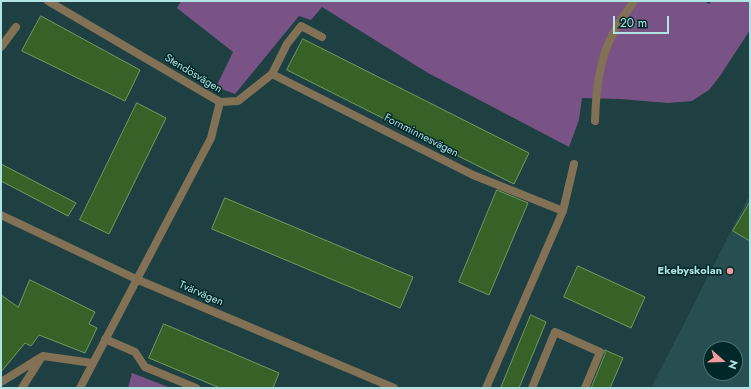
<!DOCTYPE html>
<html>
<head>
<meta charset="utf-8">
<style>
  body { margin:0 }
  #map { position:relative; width:751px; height:389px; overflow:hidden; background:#1e4042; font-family:Jost,sans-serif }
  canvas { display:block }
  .frame { position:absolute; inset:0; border:2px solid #b2e4e5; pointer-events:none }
  .north { position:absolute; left:703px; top:341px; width:40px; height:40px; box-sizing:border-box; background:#022728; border:1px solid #487374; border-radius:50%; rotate:110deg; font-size:11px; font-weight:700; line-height:16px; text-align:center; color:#b2e4e5 }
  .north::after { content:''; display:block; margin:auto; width:14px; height:18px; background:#f59b9d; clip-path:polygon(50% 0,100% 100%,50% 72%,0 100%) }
  .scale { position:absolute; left:613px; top:16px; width:56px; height:18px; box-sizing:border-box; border:2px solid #b2e4e5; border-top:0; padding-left:5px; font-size:12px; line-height:14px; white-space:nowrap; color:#b2e4e5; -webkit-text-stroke:3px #022728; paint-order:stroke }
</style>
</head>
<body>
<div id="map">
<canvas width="751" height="389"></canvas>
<div class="frame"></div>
<div class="north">N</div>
<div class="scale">20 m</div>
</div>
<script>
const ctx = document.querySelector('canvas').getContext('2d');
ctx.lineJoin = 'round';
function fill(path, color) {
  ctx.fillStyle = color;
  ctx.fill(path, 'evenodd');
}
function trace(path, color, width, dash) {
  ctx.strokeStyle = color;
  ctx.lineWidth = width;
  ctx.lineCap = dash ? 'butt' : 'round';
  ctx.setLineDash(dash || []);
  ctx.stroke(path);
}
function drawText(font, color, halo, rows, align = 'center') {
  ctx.font = font + ' Jost,sans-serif';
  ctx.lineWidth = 3;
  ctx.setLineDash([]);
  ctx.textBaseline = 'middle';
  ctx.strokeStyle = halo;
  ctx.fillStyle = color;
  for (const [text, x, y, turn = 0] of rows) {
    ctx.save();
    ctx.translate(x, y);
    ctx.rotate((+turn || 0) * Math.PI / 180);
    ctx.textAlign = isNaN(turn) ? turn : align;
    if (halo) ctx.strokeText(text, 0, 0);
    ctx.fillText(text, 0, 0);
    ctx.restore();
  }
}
fill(new Path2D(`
  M750,194V388H651ZM711,349H735V373H711Z`), '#274e50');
fill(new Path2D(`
  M181,1H704L709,4L711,1H750V30L720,76L709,90L692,101L668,103L620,99L582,98L579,120L569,147L428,73L322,7L311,20L299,16L235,94L216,87L233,52L177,8Z
  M132,373L171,388H128Z`), '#795286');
const building = new Path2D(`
  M41,16L140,70L125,101L22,51Z
  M303,39L529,153L514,184L287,70Z
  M137,103L166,118L109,234L80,220Z
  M1,164L76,203L68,216L1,181Z
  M497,190L528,203L489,295L459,282Z
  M225,198L413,277L400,308L212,229Z
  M750,202V241L733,231Z
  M578,266L645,297L631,328L564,297Z
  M30,280L95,312L89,324L97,328L85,353L39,335L31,346L25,343L1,372V295L18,307Z
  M531,315L546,322L519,388H501Z
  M164,324L279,373L273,388H220L149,358Z
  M605,350L623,358L610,388H591L605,354Z`);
fill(building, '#376227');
trace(building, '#6e9c5e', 1);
trace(new Path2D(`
  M48,1L220,102
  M1,47L16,27
  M272,74L473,175L563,211
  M220,102L238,101L272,74L287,44L301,26L322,37
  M595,121C596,90 599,57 615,30C620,20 628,10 634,1
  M1,215L136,279L394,388
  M105,339L135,352L145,367L196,388
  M1,382L43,356L92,363
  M22,388L41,358
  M80,388L211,138L220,102
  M486,388L563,211L574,164
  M532,388L555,332L600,352L585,388`), '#827155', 8);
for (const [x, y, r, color] of [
  [730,271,4,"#f59b9d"]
]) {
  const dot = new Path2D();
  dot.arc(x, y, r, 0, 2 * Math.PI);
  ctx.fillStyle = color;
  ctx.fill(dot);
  trace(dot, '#022728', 1.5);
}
drawText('11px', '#b2e4e5', '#022728', [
  ["Stendösvägen",193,74,31],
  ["Fornminnesvägen",421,136,27],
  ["Tvärvägen",201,294,23]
]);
drawText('bold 11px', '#b2e4e5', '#022728', [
  ["Ekebyskolan",722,271]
], 'right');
</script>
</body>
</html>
